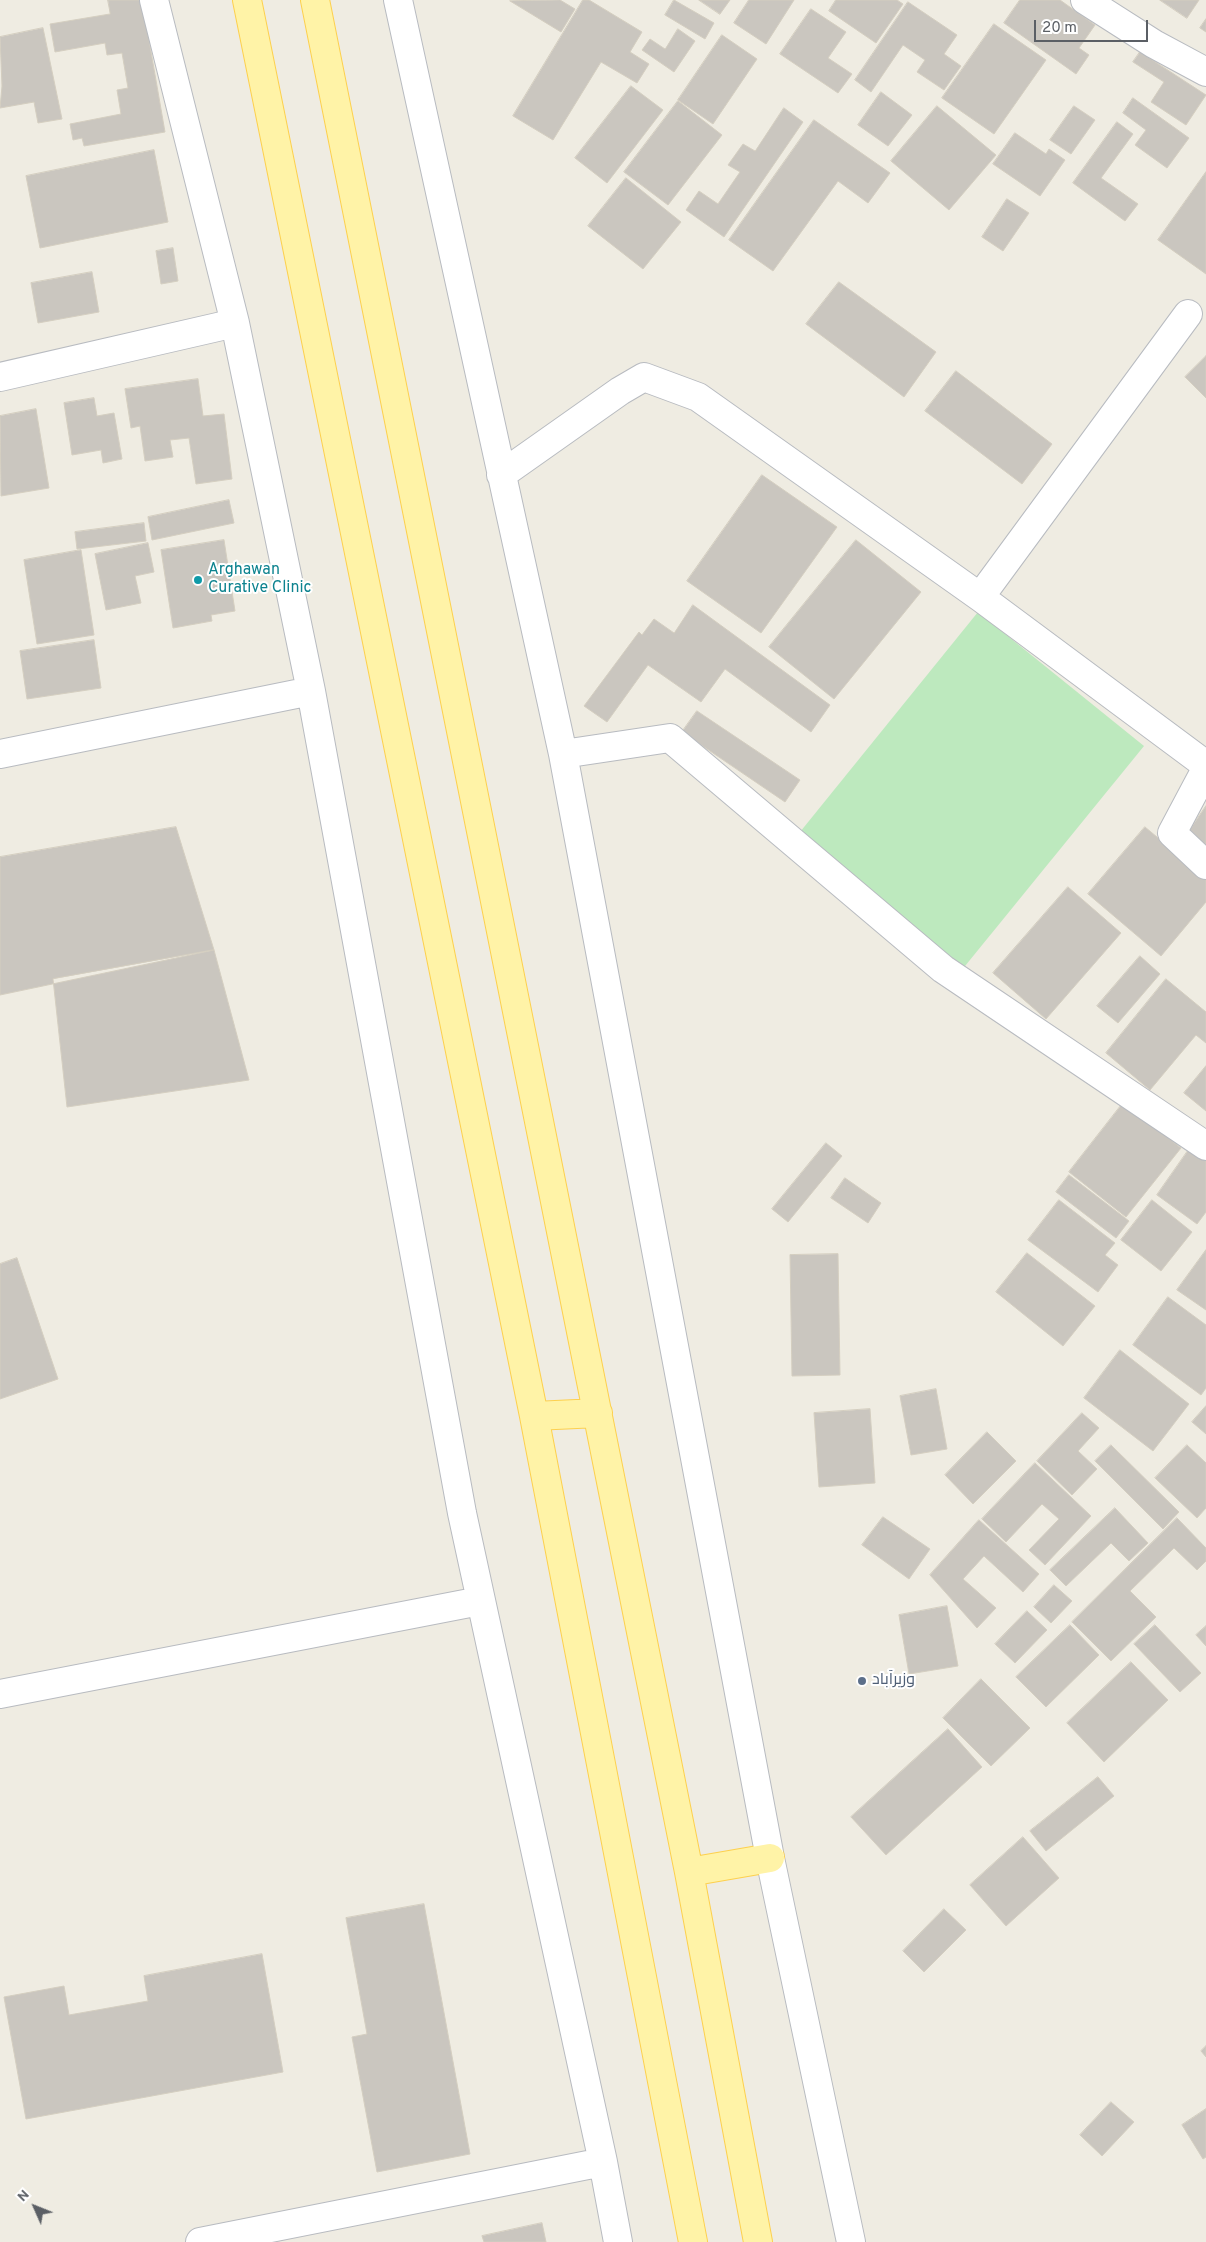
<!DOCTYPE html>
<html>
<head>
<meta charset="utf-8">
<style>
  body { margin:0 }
  #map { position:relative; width:1206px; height:2242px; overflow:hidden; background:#efece2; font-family:Overpass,sans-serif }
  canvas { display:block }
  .north { position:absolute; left:10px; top:2182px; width:50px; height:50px; -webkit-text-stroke:4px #fff; paint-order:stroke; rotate:314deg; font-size:14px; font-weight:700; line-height:20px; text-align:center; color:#5b5f65 }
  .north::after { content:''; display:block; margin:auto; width:18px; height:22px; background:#5b5f65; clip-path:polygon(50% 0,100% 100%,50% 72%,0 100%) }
  .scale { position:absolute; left:1034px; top:20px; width:114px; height:22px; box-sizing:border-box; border:2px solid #5b5f65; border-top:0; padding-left:6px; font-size:15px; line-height:18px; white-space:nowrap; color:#5b5f65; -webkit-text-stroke:4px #fff; paint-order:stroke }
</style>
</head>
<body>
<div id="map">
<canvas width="1206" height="2242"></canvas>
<div class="north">N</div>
<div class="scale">20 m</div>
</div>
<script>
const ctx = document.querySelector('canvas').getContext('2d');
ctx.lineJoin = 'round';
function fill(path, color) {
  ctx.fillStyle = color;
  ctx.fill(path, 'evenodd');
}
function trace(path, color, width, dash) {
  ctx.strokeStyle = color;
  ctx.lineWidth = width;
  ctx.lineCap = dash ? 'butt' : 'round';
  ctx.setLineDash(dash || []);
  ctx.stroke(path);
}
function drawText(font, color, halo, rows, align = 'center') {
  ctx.font = font + ' Overpass,Cairo,sans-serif';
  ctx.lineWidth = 4;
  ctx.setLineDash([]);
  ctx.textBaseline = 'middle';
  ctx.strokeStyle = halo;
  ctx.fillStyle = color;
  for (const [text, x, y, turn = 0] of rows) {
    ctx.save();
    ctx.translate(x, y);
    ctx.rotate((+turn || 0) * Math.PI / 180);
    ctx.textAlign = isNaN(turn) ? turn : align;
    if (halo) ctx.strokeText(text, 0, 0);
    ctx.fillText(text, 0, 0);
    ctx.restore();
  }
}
fill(new Path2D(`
  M978,612L1144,746L961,971L796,837Z`), '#bde9be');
const building = new Path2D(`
  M108,0H142L165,132L84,146L82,138L73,140L70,124L121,114L117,90L128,88L122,53L107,55L105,43L55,52L50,24L110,14Z
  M560,0L575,9L561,32L510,1Z
  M583,0H589L642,32L630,52L649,64L637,83L601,62L553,140L513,116Z
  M674,0L714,23L705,39L665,15Z
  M699,0H730L720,14Z
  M749,0H794L766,44L734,23Z
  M836,0H897L903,4L876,43L829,11Z
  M1020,0H1060L1095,25L1079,48L1089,55L1076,74L1004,23Z
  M1160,0H1199L1187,18Z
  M908,2L957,35L944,54L961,66L944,90L917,72L925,60L903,45L871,92L855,80Z
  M811,9L846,32L828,58L852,74L838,93L780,54Z
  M1206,19V32L1200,28Z
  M994,24L1046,60L994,134L942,98Z
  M43,28L62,119L38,123L34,102L0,108L2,86L0,37Z
  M678,29L695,41L674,72L642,50L650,39L665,49Z
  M722,35L757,59L713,124L678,100Z
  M1140,52L1206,95L1186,125L1151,102L1164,82L1133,62Z
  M631,86L663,110L607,183L575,158Z
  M881,92L912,115L888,146L858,125Z
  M1133,98L1189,138L1167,168L1135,145L1146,130L1123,113Z
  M678,101L722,135L668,205L624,172Z
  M937,106L996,155L949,210L891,161Z
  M1074,106L1095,120L1071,154L1050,140Z
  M784,108L803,122L724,237L686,210L699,191L718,204L740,172L728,165L743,144L755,151Z
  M814,120L890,173L868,203L838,181L773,271L729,240Z
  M1117,122L1133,134L1101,178L1138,204L1125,221L1073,183Z
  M1015,133L1046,154L1049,149L1065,160L1040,196L993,164Z
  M154,150L168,222L40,248L26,176Z
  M1206,172V274L1158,240Z
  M626,178L681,222L643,269L588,226Z
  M1007,199L1029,213L1003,251L982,237Z
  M173,248L178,281L161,284L156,251Z
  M92,272L99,312L38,323L31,283Z
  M839,282L936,352L904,397L806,324Z
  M1206,356V398L1185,377Z
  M956,371L1052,444L1022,484L925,411Z
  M198,379L203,416L224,414L232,479L196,484L189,438L170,440L173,457L145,461L140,426L131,428L125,389Z
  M94,398L97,416L114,413L122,459L103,463L101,450L72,455L64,403Z
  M36,409L49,488L1,496L0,416Z
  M762,475L837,527L761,633L687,581Z
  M229,500L234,523L152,540L148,517Z
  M144,523L146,541L77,549L75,532Z
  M224,540L235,611L211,615L212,621L173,628L161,550Z
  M856,540L921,592L834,699L769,647Z
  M148,543L154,572L135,576L141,603L106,610L95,554Z
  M81,550L94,635L37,644L24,560Z
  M693,605L830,705L811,732L725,669L701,702L648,665L607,722L584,706L639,632L642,635L654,619L674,633Z
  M94,640L101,688L27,699L20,651Z
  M697,711L800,780L785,802L682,732Z
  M1206,806V846L1187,834Z
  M176,827L214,950L0,995V857Z
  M1145,827L1206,878V902L1161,956L1088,894Z
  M1068,887L1121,933L1046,1019L993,973Z
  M214,950L249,1080L67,1107L53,979Z
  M1140,956L1160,974L1118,1023L1097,1006Z
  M1166,979L1206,1012V1043L1196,1035L1150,1090L1106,1053Z
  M1206,1066V1111L1184,1093Z
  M1123,1103L1181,1148L1126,1217L1069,1172Z
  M826,1143L842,1156L788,1222L772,1209Z
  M1192,1145L1206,1155V1212L1197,1224L1157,1195Z
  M1069,1175L1129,1221L1116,1238L1056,1192Z
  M845,1178L881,1203L868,1223L831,1198Z
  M1059,1200L1115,1243L1105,1255L1118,1265L1098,1292L1028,1240Z
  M1152,1200L1192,1232L1161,1271L1121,1240Z
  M1206,1250V1310L1177,1290Z
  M1027,1253L1095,1306L1063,1346L996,1292Z
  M838,1254L840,1375L792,1376L790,1255Z
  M17,1258L58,1379L0,1399V1264Z
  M1168,1297L1206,1325V1388L1201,1395L1133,1345Z
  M1120,1350L1189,1404L1153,1451L1084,1398Z
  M936,1389L947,1449L911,1455L900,1396Z
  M1206,1406V1434L1192,1422Z
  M870,1409L875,1483L819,1487L814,1413Z
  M1082,1413L1099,1428L1078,1451L1097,1469L1072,1495L1037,1461Z
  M987,1432L1016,1461L973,1504L945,1475Z
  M1111,1445L1179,1512L1163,1529L1095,1461Z
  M1187,1445L1206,1463V1508L1197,1518L1155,1478Z
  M1035,1463L1091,1516L1045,1565L1029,1550L1059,1519L1042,1504L1006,1542L982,1519Z
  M1115,1508L1148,1543L1129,1561L1111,1543L1066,1586L1050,1570Z
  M883,1517L930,1549L909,1579L862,1545Z
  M1177,1518L1206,1548V1561L1197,1570L1174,1548L1130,1591L1156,1617L1111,1661L1072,1622Z
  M979,1520L1039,1574L1023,1592L984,1556L963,1579L996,1608L977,1628L930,1575Z
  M1054,1585L1072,1601L1051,1623L1034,1607Z
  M947,1606L958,1666L909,1674L899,1615Z
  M1027,1611L1047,1630L1015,1663L995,1644Z
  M1070,1625L1099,1655L1046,1707L1016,1677Z
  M1155,1625L1201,1673L1180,1692L1134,1644Z
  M1206,1626V1646L1196,1635Z
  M1131,1662L1168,1700L1104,1762L1067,1723Z
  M981,1679L1030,1728L991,1766L943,1718Z
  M948,1729L982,1767L886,1855L851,1817Z
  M1098,1777L1114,1796L1046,1851L1030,1831Z
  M1023,1837L1059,1878L1006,1926L970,1885Z
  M424,1904L470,2154L377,2172L352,2037L367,2034L346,1918Z
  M944,1909L966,1930L924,1972L903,1951Z
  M262,1954L283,2072L26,2119L4,1997L64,1986L69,2015L148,2001L144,1976Z
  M1206,2046V2057L1201,2051Z
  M1111,2102L1134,2122L1102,2156L1080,2135Z
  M1206,2109V2157L1203,2159L1182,2125Z
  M542,2223L546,2242H484L482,2236Z`);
fill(building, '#cac6bf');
trace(building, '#d4cec0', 1);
const minor = new Path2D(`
  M154,0L235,323L311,691L462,1513L603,2162L618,2242
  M398,0L563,754L770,1858L851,2242
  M1085,0L1154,44L1206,72
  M0,377L235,323
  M501,475L620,391L644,377L698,397L980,597L1206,765
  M980,597L1188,314
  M0,754L311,691
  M563,754L670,738L943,969L1206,1146
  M1206,769L1172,833L1206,865
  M0,1694L480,1601
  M200,2242L603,2162`);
const major = new Path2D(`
  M247,0L534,1416L693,2242
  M315,0L689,1872L758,2242
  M534,1416L598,1413
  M689,1872L770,1858`);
trace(minor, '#b8bbc0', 30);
trace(major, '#fdd04e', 30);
trace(minor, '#fff', 28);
trace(major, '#fff3a7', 28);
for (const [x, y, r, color] of [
  [198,580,5,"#0f9aa8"],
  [862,1681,5,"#5c6f8a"]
]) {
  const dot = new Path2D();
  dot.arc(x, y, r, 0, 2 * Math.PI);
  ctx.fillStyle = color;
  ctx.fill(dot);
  trace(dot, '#fff', 2);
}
drawText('16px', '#0d838f', '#fff', [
  ["Arghawan",208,571],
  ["Curative Clinic",208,589]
], 'left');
drawText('16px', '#4e5e75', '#fff', [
  ["وزیرآباد",872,1681]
], 'left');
</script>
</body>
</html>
